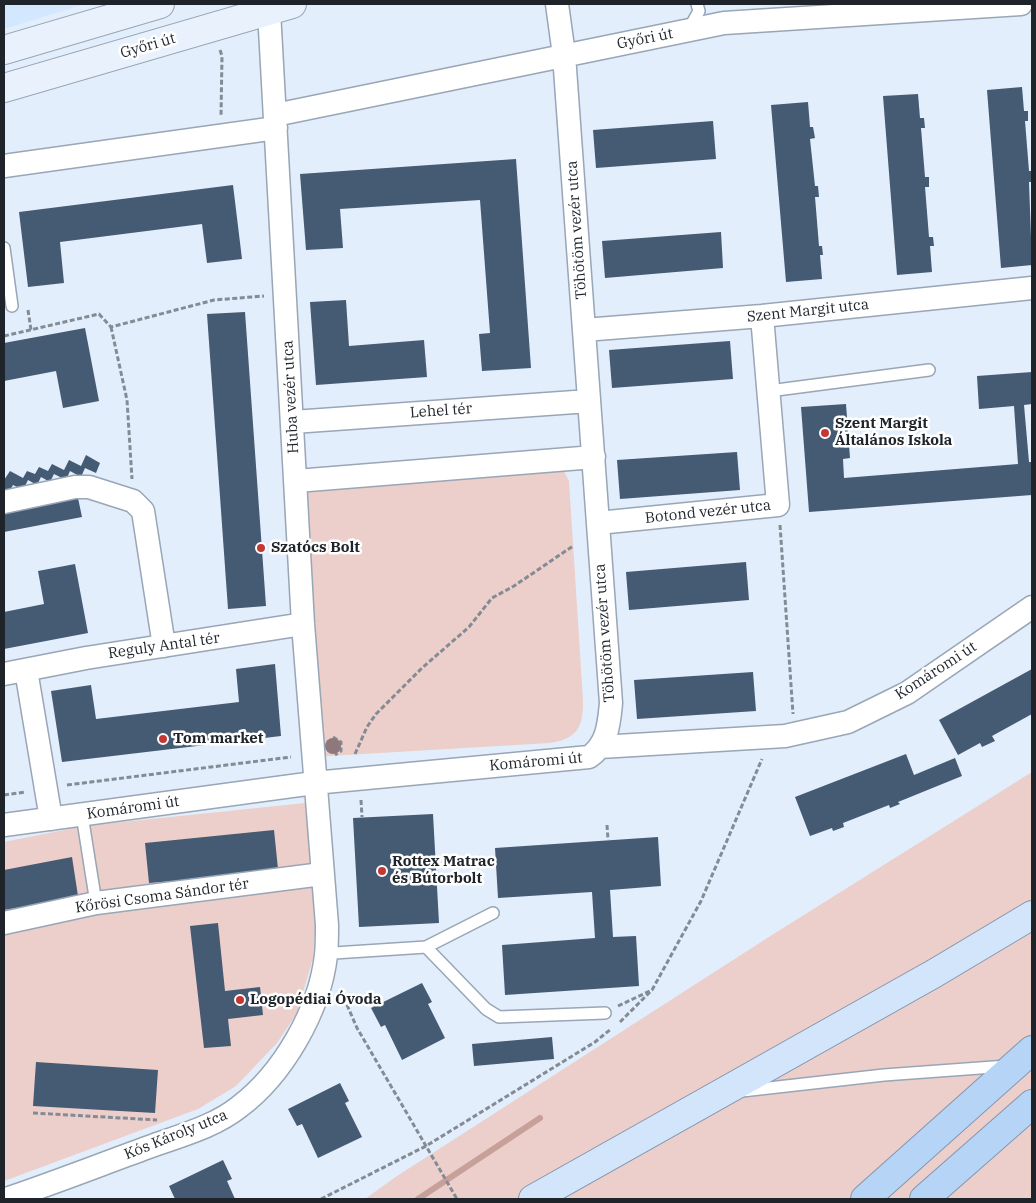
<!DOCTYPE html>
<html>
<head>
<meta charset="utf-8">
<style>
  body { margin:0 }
  #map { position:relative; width:1036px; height:1203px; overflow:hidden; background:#e2eefb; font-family:"IBM Plex Serif",serif }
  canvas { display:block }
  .frame { position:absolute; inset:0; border:5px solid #1e242a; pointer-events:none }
</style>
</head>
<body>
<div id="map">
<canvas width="1036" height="1203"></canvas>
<div class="frame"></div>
</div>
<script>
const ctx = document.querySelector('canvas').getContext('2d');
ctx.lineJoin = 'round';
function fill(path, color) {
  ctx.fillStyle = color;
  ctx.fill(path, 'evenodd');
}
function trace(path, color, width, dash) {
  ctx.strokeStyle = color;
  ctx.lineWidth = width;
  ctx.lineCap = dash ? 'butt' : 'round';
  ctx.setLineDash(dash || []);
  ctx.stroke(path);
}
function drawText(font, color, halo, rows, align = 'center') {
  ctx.font = font + ' "IBM Plex Serif",serif';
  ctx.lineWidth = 5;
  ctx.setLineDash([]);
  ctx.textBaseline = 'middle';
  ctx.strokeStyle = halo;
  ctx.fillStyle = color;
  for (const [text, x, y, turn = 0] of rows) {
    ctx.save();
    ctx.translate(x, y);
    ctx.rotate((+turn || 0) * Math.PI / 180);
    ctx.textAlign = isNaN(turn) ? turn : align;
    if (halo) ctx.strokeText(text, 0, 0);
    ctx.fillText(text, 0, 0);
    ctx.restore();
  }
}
fill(new Path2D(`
  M4,4H85L4,29Z`), '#d3e7fe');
fill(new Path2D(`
  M563,460L564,471L569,481L583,701C583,728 577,739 549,743L312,757L296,481Z
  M1032,772V1199H365L397,1176L772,935Z
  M305,803L316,917L313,958L297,1013L277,1043L236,1086L198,1109L4,1181V842L84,826Z`), '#ecceca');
trace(new Path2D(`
  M418,1199L540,1118`), '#c8a09a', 6);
fill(new Path2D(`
  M1022,87L1024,111H1028V121H1025L1029,171H1032V182H1029L1032,265L1001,268L987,90Z
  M918,94L920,118H924L925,128H921L925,177H929V187H925L929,237H933L934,246H930L932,272L897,275L883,96Z
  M808,102L810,127H813L815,138L810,139L815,186H818L819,197H815L819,246H822L823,255H820L822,279L786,282L771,105Z
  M713,121L716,159L596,168L593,130Z
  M516,159L531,368L482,371L479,334L490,333L480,200L340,209L343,248L306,250L300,174Z
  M233,185L242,259L207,263L202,224L60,242L64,283L28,287L19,212Z
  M721,232L723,268L605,278L602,241Z
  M346,300L349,346L424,340L427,377L316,385L310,302Z
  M245,312L266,606L228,609L207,314Z
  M85,328L99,401L63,408L56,371L4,381V343Z
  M730,341L733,379L612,388L609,350Z
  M1032,372V404L1024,405L1029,462H1032V495L809,512L801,407L846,404L850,458L843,459L844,478L1018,464L1014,406L979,409L977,376Z
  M737,452L740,490L620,499L617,460Z
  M86,455L100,463L96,473L85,468L81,477L70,471L66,480L54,474L50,482L41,477L37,485L28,480L23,490L13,485L8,494L4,492V480L10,471L23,478L27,471L35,474L39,467L48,471L52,464L64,470L69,460L81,466Z
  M78,498L82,517L4,532V512Z
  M746,562L749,600L629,610L626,572Z
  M75,564L88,633L4,649V612L44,604L38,571Z
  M275,664L281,736L62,762L51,691L91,685L96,719L239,702L236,669Z
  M1032,669V714L992,736L995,741L982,747L980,743L958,755L939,720Z
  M753,672L756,711L637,719L634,680Z
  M906,754L914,775L955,758L962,776L898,802L900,804L890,808L889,805L843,823L844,827L833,831L832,828L810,836L795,797Z
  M433,814L439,923L359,927L353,818Z
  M274,830L278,869L189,879L190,884L174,886V881L149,883L145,843Z
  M658,837L661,886L610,890L613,937L636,936L639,986L505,995L502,945L595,938L592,892L498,898L495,848Z
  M72,857L78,896L39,908V904L4,910V870Z
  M218,923L225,991L260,987L263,1015L228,1019L231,1046L204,1048L190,926Z
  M422,983L432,1002L428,1004L445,1038L402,1060L385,1025L381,1027L371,1008Z
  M552,1037L554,1059L474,1066L472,1044Z
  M36,1062L158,1070L155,1113L33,1106Z
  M340,1083L349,1101L345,1103L362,1137L318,1158L302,1124L297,1126L288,1109Z
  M223,1160L232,1179L227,1181L235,1199H175L169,1186Z`), '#455a73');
const lane = new Path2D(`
  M689,29L699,11L697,4
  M4,248L12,306
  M769,391L929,370
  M82,815L96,903
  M426,947L493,913
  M334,953L426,947L486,1009L499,1017L605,1013
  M742,1091L884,1075L1007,1066`);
const street = new Path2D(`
  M275,115L724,23L1021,4
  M4,166L276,128
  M584,330L762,316L1032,288
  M293,422L589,401
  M296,481L594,457
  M4,502L75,487H89L133,501L143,511L164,646
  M598,523L778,505L762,316
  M26,670L51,819
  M4,674L86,658L303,624
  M600,747L785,736L848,722L907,693L1032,607
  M4,825L314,783L589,757C608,744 609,723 611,703L564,55L557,4
  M4,923L96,903L322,874
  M6,1199C54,1183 102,1164 149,1147C179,1136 214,1127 239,1107C283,1074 320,1010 326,955C327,946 327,935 327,925L303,624L269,11`);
const secondary = new Path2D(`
  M4,50L160,4
  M4,88L292,4`);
const primary = new Path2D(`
  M533,1199L935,973L1032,915`);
const highway = new Path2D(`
  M865,1199L1032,1050
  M924,1199L1032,1104`);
trace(lane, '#98a6b6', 14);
trace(street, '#98a6b6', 25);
trace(secondary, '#98a6b6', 30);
trace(primary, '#8196af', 30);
trace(highway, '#8196af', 30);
trace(new Path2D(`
  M220,50L222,56L221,116
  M28,310L31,330
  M111,327L127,400L132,479
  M4,336L99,314L111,327L214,300L264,296
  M780,525L793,714
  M333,737L341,742V751L335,755
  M355,754L367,727L376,714L422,668L469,627L492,598L514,586L573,546
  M67,785L291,757
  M4,795L26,792
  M361,800L362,817
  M607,825L608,840
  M341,991L357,1028L457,1199
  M618,1006L652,990L701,901L762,759
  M620,1022L652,990
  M33,1113L157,1120
  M321,1199L426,1146L595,1042L611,1029`), '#838c95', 3, [5, 2.5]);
trace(lane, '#fff', 11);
trace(street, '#fff', 22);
trace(secondary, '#e9f2fc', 28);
trace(primary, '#d3e5fa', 28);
trace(highway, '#b6d4f6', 28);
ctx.fillStyle = '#8f787c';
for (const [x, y] of [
  [333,746]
]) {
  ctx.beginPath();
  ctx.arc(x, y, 8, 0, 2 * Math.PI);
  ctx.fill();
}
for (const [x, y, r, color] of [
  [825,433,5,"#c53732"],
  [261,548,5,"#c53732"],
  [163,739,5,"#c53732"],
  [382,871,5,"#c53732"],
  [240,1000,5,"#c53732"]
]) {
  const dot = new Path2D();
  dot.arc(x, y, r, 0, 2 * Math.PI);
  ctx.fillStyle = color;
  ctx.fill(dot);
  trace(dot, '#fff', 2);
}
drawText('15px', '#1e242a', '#fff', [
  ["Győri út",645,39,-11],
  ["Győri út",148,46,-16],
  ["Töhötöm vezér utca",577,230,-94],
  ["Szent Margit utca",808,311,-6],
  ["Huba vezér utca",291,397,-93],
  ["Lehel tér",441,411,-4],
  ["Botond vezér utca",708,512,-6],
  ["Töhötöm vezér utca",605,633,-94],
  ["Reguly Antal tér",164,646,-8],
  ["Komáromi út",936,671,-33],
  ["Komáromi út",536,762,-5],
  ["Komáromi út",133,808,-8],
  ["Kőrösi Csoma Sándor tér",162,896,-8],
  ["Kós Károly utca",176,1135,-22]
]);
drawText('bold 15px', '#1e242a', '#fff', [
  ["Szent Margit",835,424],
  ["Általános Iskola",835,441],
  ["Szatócs Bolt",271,548],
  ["Tom market",173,739],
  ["Rottex Matrac",392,862],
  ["és Bútorbolt",392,879],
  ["Logopédiai Óvoda",250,1000]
], 'left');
</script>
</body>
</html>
